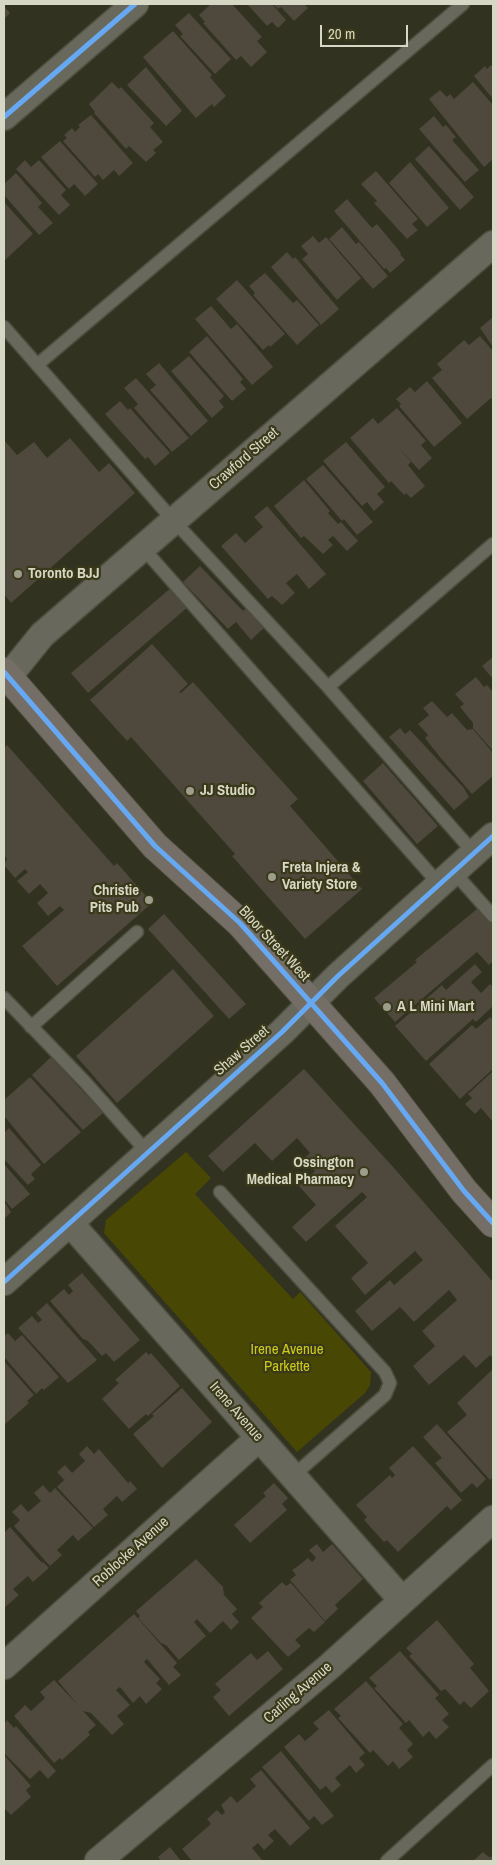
<!DOCTYPE html>
<html>
<head>
<meta charset="utf-8">
<style>
  body { margin:0 }
  #map { position:relative; width:497px; height:1865px; overflow:hidden; background:#323221; font-family:"Archivo Narrow",sans-serif }
  canvas { display:block }
  .frame { position:absolute; inset:0; border:5px solid #d6d7c4; pointer-events:none }
  .scale { position:absolute; left:320px; top:25px; width:88px; height:22px; box-sizing:border-box; border:2px solid #d6d7c4; border-top:0; padding-left:6px; font-size:15px; line-height:18px; white-space:nowrap; color:#d6d7c4; -webkit-text-stroke:4px #3a3919; paint-order:stroke }
</style>
</head>
<body>
<div id="map">
<canvas width="497" height="1865"></canvas>
<div class="frame"></div>
<div class="scale">20 m</div>
</div>
<script>
const ctx = document.querySelector('canvas').getContext('2d');
ctx.lineJoin = 'round';
function fill(path, color) {
  ctx.fillStyle = color;
  ctx.fill(path, 'evenodd');
}
function trace(path, color, width, dash) {
  ctx.strokeStyle = color;
  ctx.lineWidth = width;
  ctx.lineCap = dash ? 'butt' : 'round';
  ctx.setLineDash(dash || []);
  ctx.stroke(path);
}
function drawText(font, color, halo, rows, align = 'center') {
  ctx.font = font + ' "Archivo Narrow",sans-serif';
  ctx.lineWidth = 4.5;
  ctx.setLineDash([]);
  ctx.textBaseline = 'middle';
  ctx.strokeStyle = halo;
  ctx.fillStyle = color;
  for (const [text, x, y, turn = 0] of rows) {
    ctx.save();
    ctx.translate(x, y);
    ctx.rotate((+turn || 0) * Math.PI / 180);
    ctx.textAlign = isNaN(turn) ? turn : align;
    if (halo) ctx.strokeText(text, 0, 0);
    ctx.fillText(text, 0, 0);
    ctx.restore();
  }
}
fill(new Path2D(`
  M186,1152L211,1178L195,1194L293,1299L300,1292L371,1372L370,1385L365,1393L297,1452L104,1233L106,1220Z`), '#484704');
fill(new Path2D(`
  M211,4H232L262,37L257,41L267,52L251,67L241,56L236,60L203,23L205,22L199,15Z
  M247,4H272L286,20L278,28L272,22L267,26Z
  M273,4H304L308,8L294,21L281,7L278,9Z
  M4,6L10,13L4,19Z
  M189,13L231,59L215,74L180,36L183,34L175,25Z
  M173,31L212,75L210,77L226,96L214,107L212,104L196,118L143,57Z
  M491,65L493,67V99L474,76L485,66L487,69Z
  M146,67L182,111L166,126L127,85Z
  M112,82L119,89L121,87L154,123L150,127L163,142L153,150L156,153L146,162L129,146L126,149L94,113L95,112L89,104Z
  M473,82L493,105V159L484,167L429,99L440,90L447,97L450,94L454,99Z
  M91,115L133,163L119,176L114,170L103,180L98,174L95,177L63,141L67,138L64,135L72,128L75,132L80,127L78,125Z
  M434,116L443,127L446,125L456,137L452,140L479,170L465,182L419,129Z
  M60,141L98,184L85,196L74,184L69,189L41,157Z
  M429,146L474,197L460,210L415,159Z
  M25,160L31,167L39,160L66,190L61,195L70,205L59,215L16,169Z
  M410,162L449,208L427,227L389,183Z
  M376,171L418,219L412,224L418,230L407,239L374,203L377,201L361,184Z
  M16,173L42,203L38,207L53,223L39,235L4,195V184Z
  M347,199L372,228L377,224L401,253L400,254L405,260L390,273L386,268L384,269L334,211Z
  M4,202L33,234L4,261Z
  M342,227L356,244L359,242L388,276L373,289L329,239Z
  M313,236L319,243L326,237L361,278L337,300L302,259L308,254L301,246Z
  M287,252L293,259L295,257L339,309L321,325L271,267Z
  M265,273L293,303L297,300L319,325L297,345L253,295L255,293L249,286Z
  M237,280L285,334L270,347L269,345L263,350L216,299Z
  M211,306L231,329L237,324L273,367L252,385L195,319Z
  M493,317V347L480,328Z
  M207,336L243,379L240,382L246,389L232,401L189,352Z
  M480,336L493,351V401L491,398L467,419L432,378L442,370L437,364L464,340L469,345Z
  M189,356L224,396L219,401L224,407L212,418L171,371Z
  M159,363L208,421L191,436L150,390L156,385L146,374Z
  M136,378L189,438L172,452L134,408L138,404L124,388Z
  M427,381L462,423L434,447L399,406L401,404L396,399L410,387L415,392Z
  M120,401L128,410L130,408L170,453L155,466L148,457L145,459L105,414Z
  M397,408L426,441L421,445L432,458L419,470L399,448L411,462L408,465L425,486L411,498L406,493L404,495L391,481L389,483L350,438L373,418L378,424Z
  M70,438L99,472L109,463L135,493L11,603L4,594V440L17,455L34,442L47,458Z
  M346,442L385,487L377,494L384,502L374,511L367,502L362,506L323,461Z
  M323,465L373,522L357,535L344,519L342,521L306,479Z
  M304,480L330,511L328,513L338,524L341,522L358,541L347,551L333,536L328,540L333,545L323,554L304,536L301,538L274,506Z
  M267,506L326,574L309,589L297,574L286,583L295,593L282,605L272,596L268,599L221,546L236,533L245,543L263,527L254,517Z
  M200,566L243,611L246,608L264,628L251,640L236,622L228,629L183,582Z
  M172,587L189,606L88,693L71,673Z
  M152,644L188,684L179,692L181,693L193,682L298,799L290,806L362,889L305,939L232,856L235,854L131,737L127,741L90,700Z
  M493,657V679L482,666Z
  M476,677L484,687L487,685L493,692V751L473,728V723L460,707L464,704L455,694Z
  M432,701L447,717L452,713L467,730L473,729L493,753V776L472,794L440,757L425,738L428,735L418,724L429,715L423,708Z
  M400,728L405,734L410,730L464,788L469,797L454,810L389,737Z
  M7,745L114,866L117,863L152,903L57,986L22,946L64,910L60,906L48,916L37,903L48,893L40,884L29,894L17,881L28,872L25,869L15,878L4,865L7,859L4,855V748Z
  M383,763L438,826L417,844L363,781Z
  M483,904L493,917V961L489,965L477,952L395,1022L374,998L417,962L415,960Z
  M164,914L246,1004L229,1019L148,929Z
  M475,964L482,972L471,982L481,993L490,984L493,987V1006L476,1022L473,1019L426,1061L395,1026L442,985L446,990Z
  M173,969L214,1016L117,1103L76,1056Z
  M490,1017L493,1020V1069L460,1099L429,1064L472,1025L476,1029Z
  M51,1057L103,1113L83,1130L32,1075Z
  M304,1069L394,1168L493,1282V1358L490,1355L476,1368L464,1355L429,1385L413,1366L435,1346L422,1331L457,1300L449,1290L414,1322L400,1307L372,1331L355,1311L390,1280L394,1285L423,1260L415,1251L365,1295L351,1278L368,1263L335,1226L367,1197L362,1192L306,1242L292,1227L316,1205L299,1186L315,1171L304,1158L310,1153L297,1138L272,1161L255,1143L223,1172L208,1156Z
  M493,1071V1122L481,1108L475,1114L465,1104L472,1098L468,1094Z
  M30,1077L81,1132L44,1164L4,1116V1100Z
  M9,1128L41,1165L31,1174L35,1179L28,1185L4,1159V1133Z
  M4,1164L30,1194L12,1209L4,1199Z
  M4,1201L11,1212L4,1219Z
  M82,1273L140,1340L114,1362L106,1353L102,1356L88,1341L83,1339L50,1301L64,1289L69,1295L73,1291L68,1285Z
  M47,1303L97,1360L68,1383L18,1328L32,1316L38,1323L42,1320L36,1313Z
  M8,1333L15,1341L22,1335L59,1377L44,1390L42,1388L36,1394L4,1357V1336Z
  M146,1352L149,1355L151,1353L180,1386L148,1416L146,1414L129,1429L102,1399L119,1383L115,1380Z
  M4,1361L34,1395L27,1401L29,1403L4,1425Z
  M493,1369V1477L490,1480L447,1432L467,1415L457,1403Z
  M182,1388L212,1422L162,1468L133,1434L154,1416L152,1414Z
  M437,1424L486,1479L477,1488L472,1483L461,1493L435,1463L442,1458L423,1437Z
  M87,1446L94,1454L99,1449L128,1483L130,1481L137,1489L122,1502L117,1496L103,1509L108,1515L94,1527L57,1487L64,1480L57,1472L65,1465L72,1473L85,1461L79,1454Z
  M413,1446L462,1500L451,1510L447,1506L398,1552L387,1540L384,1542L364,1520L367,1517L356,1505L390,1475L392,1478L395,1475L389,1468Z
  M274,1483L288,1498L282,1504L287,1510L250,1543L234,1525L266,1496L263,1493Z
  M43,1485L50,1493L55,1488L93,1528L78,1541L73,1535L57,1550L62,1555L50,1566L14,1526L20,1520L12,1512L21,1504L28,1512L41,1501L34,1493Z
  M10,1527L42,1563L43,1562L49,1568L33,1582L28,1576L13,1589L19,1595L4,1608V1533Z
  M317,1544L323,1552L332,1544L363,1579L335,1605L338,1609L325,1621L290,1580L296,1575L292,1570L298,1566L308,1558L312,1562L316,1558L309,1550Z
  M196,1559L223,1587L224,1595L237,1609L232,1614L239,1622L231,1630L223,1621L210,1633L197,1619L194,1622L206,1636L179,1660L166,1645L161,1643L138,1618L140,1616L136,1611Z
  M282,1582L286,1586L291,1583L325,1622L314,1632L309,1628L295,1640L301,1646L288,1657L251,1618L263,1607L259,1603Z
  M134,1614L177,1663L173,1667L181,1675L169,1685L147,1659L144,1662L160,1679L156,1683L162,1689L146,1704L140,1696L133,1703L120,1687L116,1690L130,1705L117,1716L124,1724L112,1735L91,1713L83,1711L96,1725L88,1732L90,1735L62,1760L60,1758L54,1763L14,1716L25,1705L31,1711L45,1698L40,1692L54,1680L78,1705L58,1681Z
  M437,1620L474,1664L470,1668L489,1691L471,1708L464,1701L460,1705L445,1689L441,1691L409,1656L412,1654L406,1648Z
  M268,1651L283,1669L229,1716L213,1697L221,1690L215,1684L251,1653L257,1660Z
  M400,1651L439,1695L435,1698L449,1714L442,1720L449,1727L436,1739L429,1731L423,1737L409,1720L406,1723L374,1688L377,1686L369,1678Z
  M366,1681L403,1724L399,1728L413,1744L407,1750L413,1757L399,1769L393,1761L388,1766L373,1750L370,1753L338,1718L341,1716L334,1709Z
  M329,1710L365,1753L359,1758L365,1765L356,1773L350,1765L335,1778L341,1785L332,1793L326,1786L320,1790L284,1747L299,1734L305,1741L319,1729L313,1723Z
  M7,1720L14,1728L16,1726L56,1771L48,1779L40,1770L30,1779L4,1753V1724Z
  M281,1751L334,1816L322,1825L314,1816L309,1821L262,1767Z
  M4,1755L31,1786L26,1790L31,1797L11,1815L5,1809L4,1810Z
  M261,1770L310,1828L290,1846L275,1829L268,1835L274,1841L264,1850L258,1843L252,1848L263,1861H192L182,1849L211,1824L207,1819L217,1810L222,1815L225,1812L221,1805L231,1796L237,1803L256,1786L250,1779Z
  M170,1847L181,1861H161L158,1857Z
  M483,1852L489,1857H493V1861H473Z`), '#4e483d');
const lane = new Path2D(`
  M4,327L173,520L328,687L474,853
  M37,365L463,4
  M142,547L439,884
  M328,687L493,544
  M453,871L493,916
  M4,998L85,1082L147,1152
  M31,1027L137,932
  M220,1192L385,1372L390,1383L385,1395L293,1476
  M387,1861L493,1765`);
const street = new Path2D(`
  M4,117L135,4
  M4,682L42,635L493,244
  M70,1223L402,1600
  M4,1282L282,1032L338,976L493,836
  M4,1666L259,1438
  M98,1861L330,1666L493,1519`);
const primary = new Path2D(`
  M4,672L155,846L240,923L382,1083L464,1191L493,1223`);
trace(lane, '#4e4e3f', 15);
trace(street, '#4e4e3f', 29);
trace(primary, '#4e4e3f', 30);
trace(lane, '#68695c', 12);
trace(street, '#68695c', 26);
trace(primary, '#756e67', 28);
trace(new Path2D(`
  M4,117L135,4
  M4,672L155,846L240,923L382,1083L464,1191L493,1223
  M4,1282L282,1032L338,976L493,836`), '#66a8f1', 5);
for (const [x, y, r, color] of [
  [18,574,5,"#9d9d8b"],
  [190,791,5,"#9d9d8b"],
  [272,877,5,"#9d9d8b"],
  [149,900,5,"#9d9d8b"],
  [387,1007,5,"#9d9d8b"],
  [364,1172,5,"#9d9d8b"]
]) {
  const dot = new Path2D();
  dot.arc(x, y, r, 0, 2 * Math.PI);
  ctx.fillStyle = color;
  ctx.fill(dot);
  trace(dot, '#3a3919', 2);
}
drawText('15px', '#d6d7c4', '#3a3919', [
  ["Crawford Street",244,459,-41],
  ["Bloor Street West",274,944,47],
  ["Shaw Street",242,1051,-41],
  ["Irene Avenue",236,1412,49],
  ["Roblocke Avenue",131,1552,-42],
  ["Carling Avenue",298,1693,-41]
]);
drawText('bold 15px', '#d6d7c4', '#3a3919', [
  ["Toronto BJJ",28,574],
  ["JJ Studio",200,791],
  ["Freta Injera &",282,868],
  ["Variety Store",282,885],
  ["Christie",139,891,"right"],
  ["Pits Pub",139,908,"right"],
  ["A L Mini Mart",397,1007],
  ["Ossington",354,1163,"right"],
  ["Medical Pharmacy",354,1180,"right"]
], 'left');
drawText('15px', '#cdcb17', '#3a3919', [
  ["Irene Avenue",287,1350],
  ["Parkette",287,1367]
]);
</script>
</body>
</html>
